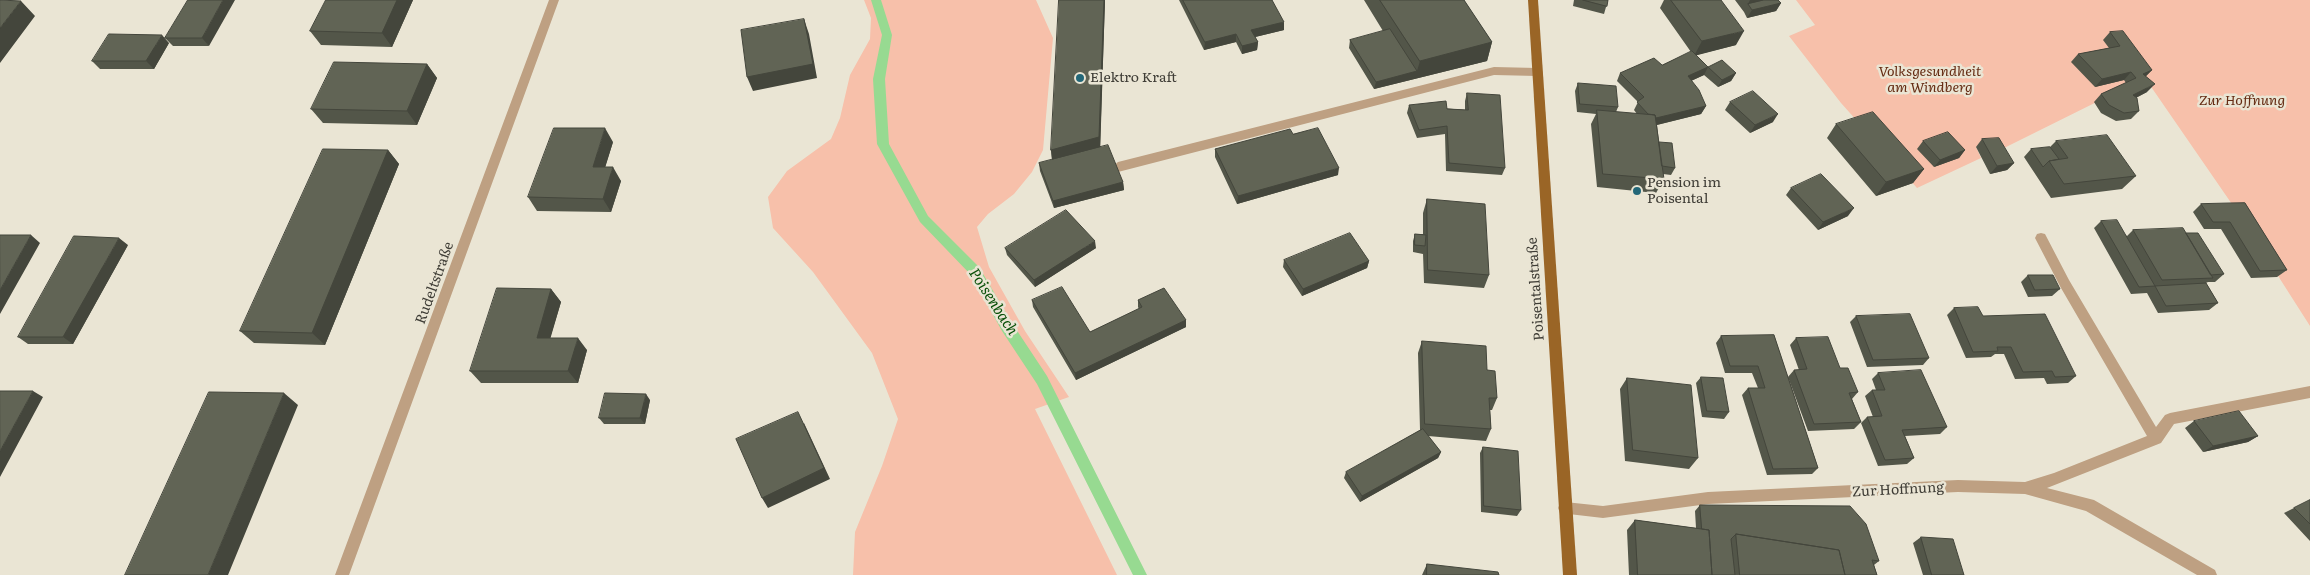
<!DOCTYPE html>
<html>
<head>
<meta charset="utf-8">
<style>
  body { margin:0 }
  canvas { display:block; background:#eae5d4 }
</style>
</head>
<body>
<canvas width="2310" height="575"></canvas>
<script>
const ctx = document.querySelector('canvas').getContext('2d');
ctx.lineJoin = 'round';
function fill(path, color) {
  ctx.fillStyle = color;
  ctx.fill(path, 'evenodd');
}
function trace(path, color, width, dash) {
  ctx.strokeStyle = color;
  ctx.lineWidth = width;
  ctx.lineCap = dash ? 'butt' : 'round';
  ctx.setLineDash(dash || []);
  ctx.stroke(path);
}
function drawText(font, color, halo, rows, align = 'center') {
  ctx.font = font + ' Literata,serif';
  ctx.lineWidth = 5;
  ctx.setLineDash([]);
  ctx.textBaseline = 'middle';
  ctx.strokeStyle = halo;
  ctx.fillStyle = color;
  for (const [text, x, y, turn = 0] of rows) {
    ctx.save();
    ctx.translate(x, y);
    ctx.rotate((+turn || 0) * Math.PI / 180);
    ctx.textAlign = isNaN(turn) ? turn : align;
    if (halo) ctx.strokeText(text, 0, 0);
    ctx.fillText(text, 0, 0);
    ctx.restore();
  }
}
fill(new Path2D(`
  M864,0H1036L1053,38L1043,150L1032,172L1014,194L988,214L977,227L989,267L1025,331L1069,397L1035,409L1117,575H853L855,532L882,466L898,419L872,353L813,272L773,228L768,197L787,171L831,139L840,118L850,75L870,39L871,18Z
  M1796,0H2310V326L2236,210L2145,78L1996,152L1976,147L1981,158L1917,188L1841,103L1789,36L1815,25Z`), '#f7c0aa');
fill(new Path2D(`
  M871,0H881L892,35L885,79L889,144L928,216L979,267L1012,323L1047,376L1147,575H1133L1037,384L1002,331L971,275L920,222L877,144L873,79L882,35Z`), '#97da91');
fill(new Path2D(`
  M549,0H559L349,575H335Z
  M1494,67L1537,68L1543,72L1537,76L1494,75L1118,172L1112,167L1118,162Z
  M2041,233L2045,234L2069,280L2156,427L2165,415L2170,413L2310,386V398L2174,424L2161,443L2047,488L2094,500L2215,570L2217,575H2197L2086,511L2025,494L1958,492L1708,504L1603,518L1560,513L1558,508L1560,503L1565,502L1603,506L1708,492L1958,480L2025,482L2054,473L2147,436L2061,288L2035,238L2037,234Z`), '#bea082');
fill(new Path2D(`
  M1528,0H1538L1577,575H1563Z`), '#9a6526');
fill(new Path2D(`
  M188,0L209,46H173L165,38Z
  M326,0H413L392,47L321,45L310,31Z
  M1105,0L1100,147L1123,182L1124,190L1054,208L1040,171L1039,163L1052,160L1051,150Z
  M1179,0H1272L1284,30L1255,37L1258,42L1257,50L1242,54L1236,42L1204,50Z
  M1364,0H1464L1492,42L1487,61L1374,89L1349,48L1350,40L1383,31Z
  M1574,0H1608L1604,14L1573,6Z
  M1664,0H1721L1736,45L1696,55L1708,67L1736,73L1731,81L1718,87L1704,75L1691,81L1706,106L1701,114L1657,125L1659,142L1675,168L1671,175L1663,174L1664,179L1656,193L1597,187L1591,124L1596,114L1577,112L1575,91L1578,83L1618,107L1616,112L1637,114L1634,110L1638,102L1617,81L1620,73L1662,65L1691,52L1660,8Z
  M1735,0H1778L1781,3L1776,11L1747,18L1744,12Z
  M2110,32L2152,70L2146,76L2147,92L2136,98L2139,111L2131,119L2116,121L2101,113L2094,102L2101,94L2126,83L2124,80L2095,87L2071,62L2078,54L2109,48L2103,40Z
  M169,43L154,69H100L92,61Z
  M427,64L437,78L417,125L323,123L311,109Z
  M1467,93L1505,168L1502,175L1446,171L1445,134L1417,138L1407,113L1409,105L1465,110V101Z
  M1730,102L1773,122L1750,133L1725,110Z
  M1836,124L1924,169L1913,183L1876,196L1827,138Z
  M1293,134L1338,175L1237,204L1215,157V149Z
  M1982,139L2014,163L2007,170L1990,174L1976,147Z
  M1923,141L1965,150L1959,158L1934,167L1917,149Z
  M2056,141L2136,176L2122,189L2051,198L2024,157L2031,149L2050,147Z
  M613,142L605,167L621,181L611,212L537,211L528,197Z
  M388,150L399,164L325,345L254,343L240,331Z
  M1791,188L1848,216L1818,230L1786,195Z
  M1427,199L1489,275L1484,288L1424,283L1423,253V254L1413,252V241L1415,234H1423V213Z
  M2245,203L2287,270L2277,277L2251,278L2221,229H2204L2193,212L2201,204Z
  M2101,221L2127,236L2133,230L2186,233L2224,274L2215,282H2208L2206,283L2218,303L2209,310L2158,313L2147,293L2131,294L2094,228Z
  M128,245L73,344H28L18,337Z
  M1005,248H1096L1035,287L1007,255Z
  M1284,260L1369,261L1367,268L1302,296L1283,267Z
  M2028,275L2060,289L2052,296L2028,297L2021,282Z
  M551,289L561,302L550,338L587,350L578,383H481L470,371Z
  M1032,300L1090,332L1139,309L1138,307V300L1186,320V327L1076,380L1033,307Z
  M1954,308L1983,316L2076,376L2068,383L2047,384L2044,378L2015,379L2004,354H1995L1991,357L1966,358L1947,315Z
  M1856,316L1929,358L1923,365L1867,367L1850,322Z
  M1774,335L1818,468L1812,474L1767,475L1742,395L1748,388H1758L1752,373H1725L1716,343L1721,336Z
  M1796,338L1840,368L1858,392L1852,399L1861,422L1854,429L1808,431L1788,377L1794,370H1799L1790,345Z
  M1422,341L1487,370L1497,398L1492,410H1490L1491,429L1486,441L1428,436L1441,452L1438,458L1360,502L1344,478L1346,472L1420,430L1418,353Z
  M1878,373L1947,427L1940,434L1905,436L1914,458L1907,464L1878,466L1861,423L1867,417H1873L1865,396L1872,390H1876L1872,379Z
  M1701,377L1729,412L1724,419L1702,417L1696,383Z
  M1627,378L1698,458L1689,469L1625,461L1620,389Z
  M650,400L645,424H604L599,418Z
  M2194,421L2258,436L2248,442L2203,452L2185,428Z
  M1483,447L1521,510L1517,516L1481,512L1480,453Z
  M2310,500V541L2284,513Z
  M1700,505L1879,561L1874,565L1877,575H1629L1627,530L1635,520L1696,528L1695,511Z
  M1921,537L1964,575H1923L1913,543Z
  M1427,564L1499,575H1422Z`), '#535649');
fill(new Path2D(`
  M223,0H235L209,46L202,38Z
  M397,0H413L392,47L382,33Z
  M1104,0H1105L1100,155L1053,168L1051,150Z
  M1750,0H1774L1748,4Z
  M21,1L35,16L0,63V28Z
  M1781,3L1776,11L1747,18L1752,10Z
  M804,19L809,34L817,78L753,91L747,77Z
  M1284,22V30L1251,38V30Z
  M1744,31L1736,45L1694,56L1702,41Z
  M1236,34V42L1204,50L1205,42Z
  M162,35L169,43L154,69L146,61Z
  M1258,42L1257,50L1242,54V46Z
  M1492,42L1487,61L1374,89L1376,82L1417,71L1420,61Z
  M427,64L437,78L417,125L407,111Z
  M1708,67L1704,75L1684,84L1688,76Z
  M2152,70L2145,77L2143,74Z
  M2131,72L2124,80L2095,87L2102,79Z
  M1736,73L1731,81L1718,87L1722,80Z
  M2155,84L2147,92L2125,103L2133,95Z
  M1706,106L1701,114L1648,127L1652,119Z
  M1778,114L1773,122L1750,133L1755,125Z
  M605,128L613,142L601,181L593,167Z
  M388,150L399,164L325,345L312,333Z
  M1965,150L1959,158L1934,167L1940,160Z
  M2014,163L2007,170L1990,174L1997,166Z
  M613,167L621,181L611,212L603,199Z
  M1339,168L1338,175L1237,204L1238,196Z
  M1924,169L1913,183L1876,196L1886,182Z
  M1123,182L1124,190L1054,208L1053,201Z
  M1854,208L1848,216L1818,230L1823,222Z
  M31,235L40,243L0,314V290Z
  M119,238L128,245L73,344L63,337Z
  M1095,241L1096,248L1035,287L1034,280Z
  M1369,261L1367,268L1302,296L1303,289Z
  M551,289L561,302L547,350L537,338Z
  M1186,320V327L1076,380L1075,373Z
  M578,338L587,350L578,383L568,371Z
  M33,391L43,397L0,477V451Z
  M284,393L298,405L228,575H208Z
  M646,394L650,400L645,424L640,418Z
  M804,423L830,479L768,508L762,498Z
  M2258,436L2248,442L2203,452L2213,446Z
  M1441,452L1438,458L1360,502L1362,496Z`), '#44463c');
const building = new Path2D(`
  M0,0L21,1L0,28Z
  M188,0H223L202,38H165Z
  M326,0H397L382,33L310,31Z
  M1059,0H1104L1099,137L1051,150Z
  M1183,0H1272L1284,22L1251,30L1258,42L1242,46L1236,34L1205,42Z
  M1380,0H1464L1492,42L1420,61Z
  M1583,0H1608L1607,6Z
  M1671,0H1721L1744,31L1702,41Z
  M1764,0H1778L1781,3L1752,10L1748,4Z
  M804,19L813,64L747,77L741,30Z
  M1390,29L1417,71L1376,82L1350,40Z
  M2123,31L2152,70L2143,74L2155,84L2133,95L2137,98L2139,111L2124,113L2109,105L2101,94L2136,78L2131,72L2102,79L2078,54L2120,46L2110,32Z
  M109,34L162,35L146,61H92Z
  M1692,51L1708,67L1722,60L1736,73L1722,80L1708,67L1688,76L1699,90L1706,106L1656,118L1655,115L1648,114L1637,102L1644,97L1620,73L1654,58L1662,65Z
  M334,62L427,64L407,111L311,109Z
  M1578,83L1616,86L1618,107L1580,104Z
  M1753,91L1778,114L1755,125L1730,102Z
  M1467,93L1500,95L1505,168L1449,163L1447,126L1419,130L1409,105L1446,101L1447,109L1468,110Z
  M1597,110L1655,115L1664,179L1603,174Z
  M1873,112L1924,169L1886,182L1836,124Z
  M554,128H605L593,167H613L603,199L528,197Z
  M1318,128L1339,168L1238,196L1215,149L1290,129L1293,134Z
  M1948,132L1965,150L1940,160L1923,141Z
  M2107,135L2136,176L2064,184L2049,161L2068,158L2056,141Z
  M1999,138L2014,163L1997,166L1982,139Z
  M1659,142L1672,143L1675,168L1662,166Z
  M1108,145L1123,182L1053,201L1039,163Z
  M2050,147L2059,159L2049,161L2043,167L2031,149Z
  M323,149L388,150L312,333L240,331Z
  M1821,174L1854,208L1823,222L1791,188Z
  M1427,199L1485,204L1489,275L1428,270Z
  M2245,203L2287,270L2260,271L2230,222H2213L2201,204Z
  M1066,210L1095,241L1034,280L1005,248Z
  M2117,220L2155,286L2206,283L2218,303L2166,306L2155,286L2139,287L2101,221Z
  M2183,228L2213,278L2162,280L2133,230Z
  M1350,233L1369,261L1303,289L1284,260Z
  M2186,233H2198L2224,274L2211,275Z
  M1415,234L1426,235L1425,246L1415,245Z
  M0,235H31L0,290Z
  M74,236L119,238L63,337H18Z
  M2028,275H2053L2060,289L2035,290Z
  M1062,287L1090,332L1142,307L1138,300L1164,288L1186,320L1075,373L1032,300Z
  M497,288L551,289L537,338H578L568,371H470Z
  M1978,307L1983,316L2045,314L2076,376L2055,377L2052,371L2023,372L2011,347H1997L1998,351L1973,352L1954,308Z
  M1910,314L1929,358L1873,360L1856,316Z
  M1774,335L1818,468L1773,469L1748,388H1765L1758,366H1730L1721,336Z
  M1828,337L1840,368H1848L1858,392L1849,393L1861,422L1814,424L1794,370L1807,369L1796,338Z
  M1422,341L1486,346L1487,370L1495,371L1497,398H1489L1491,429L1425,424Z
  M1921,370L1947,427L1902,430L1914,458L1885,460L1867,417L1882,416L1872,390H1885L1878,373Z
  M1701,377L1723,378L1729,412L1707,411Z
  M1627,378L1691,385L1698,458L1633,450Z
  M0,391H33L0,451Z
  M209,392L284,393L208,575H125Z
  M605,393L646,394L640,418H599Z
  M2239,411L2258,436L2213,446L2194,421Z
  M798,412L824,468L762,498L736,439Z
  M1423,429L1441,452L1362,496L1346,472Z
  M1483,447L1518,451L1521,510L1484,506Z
  M2310,500V524L2294,508Z
  M1700,505L1850,506L1866,524L1879,561L1872,560L1877,575H1845L1839,550L1736,534L1731,539L1735,575H1712L1709,530L1702,529Z
  M1635,520L1709,530L1712,575H1638Z
  M1736,534L1839,550L1845,575H1740Z
  M1921,537L1953,539L1964,575H1932Z
  M1427,564L1498,572L1499,575H1427Z`);
fill(building, '#616455');
trace(building, '#44463c', 1);
for (const [x, y, r, color] of [
  [1080,78,5,"#236778"],
  [1637,191,5,"#236778"]
]) {
  const dot = new Path2D();
  dot.arc(x, y, r, 0, 2 * Math.PI);
  ctx.fillStyle = color;
  ctx.fill(dot);
  trace(dot, '#eae5d4', 2);
}
drawText('italic 14px', '#652c13', '#eae5d4', [
  ["Volksgesundheit",1930,72],
  ["am Windberg",1930,88],
  ["Zur Hoffnung",2242,101]
]);
drawText('14px', '#3f3d36', '#eae5d4', [
  ["Elektro Kraft",1090,78],
  ["Pension im",1647,183],
  ["Poisental",1647,199]
], 'left');
drawText('14px', '#3f3d36', '#eae5d4', [
  ["Rudeltstraße",435,283,-70],
  ["Poisentalstraße",1536,289,-94],
  ["Zur Hoffnung",1898,490,-3]
]);
drawText('italic 15px', '#095009', '#eae5d4', [
  ["Poisenbach",993,302,57]
]);
</script>
</body>
</html>
